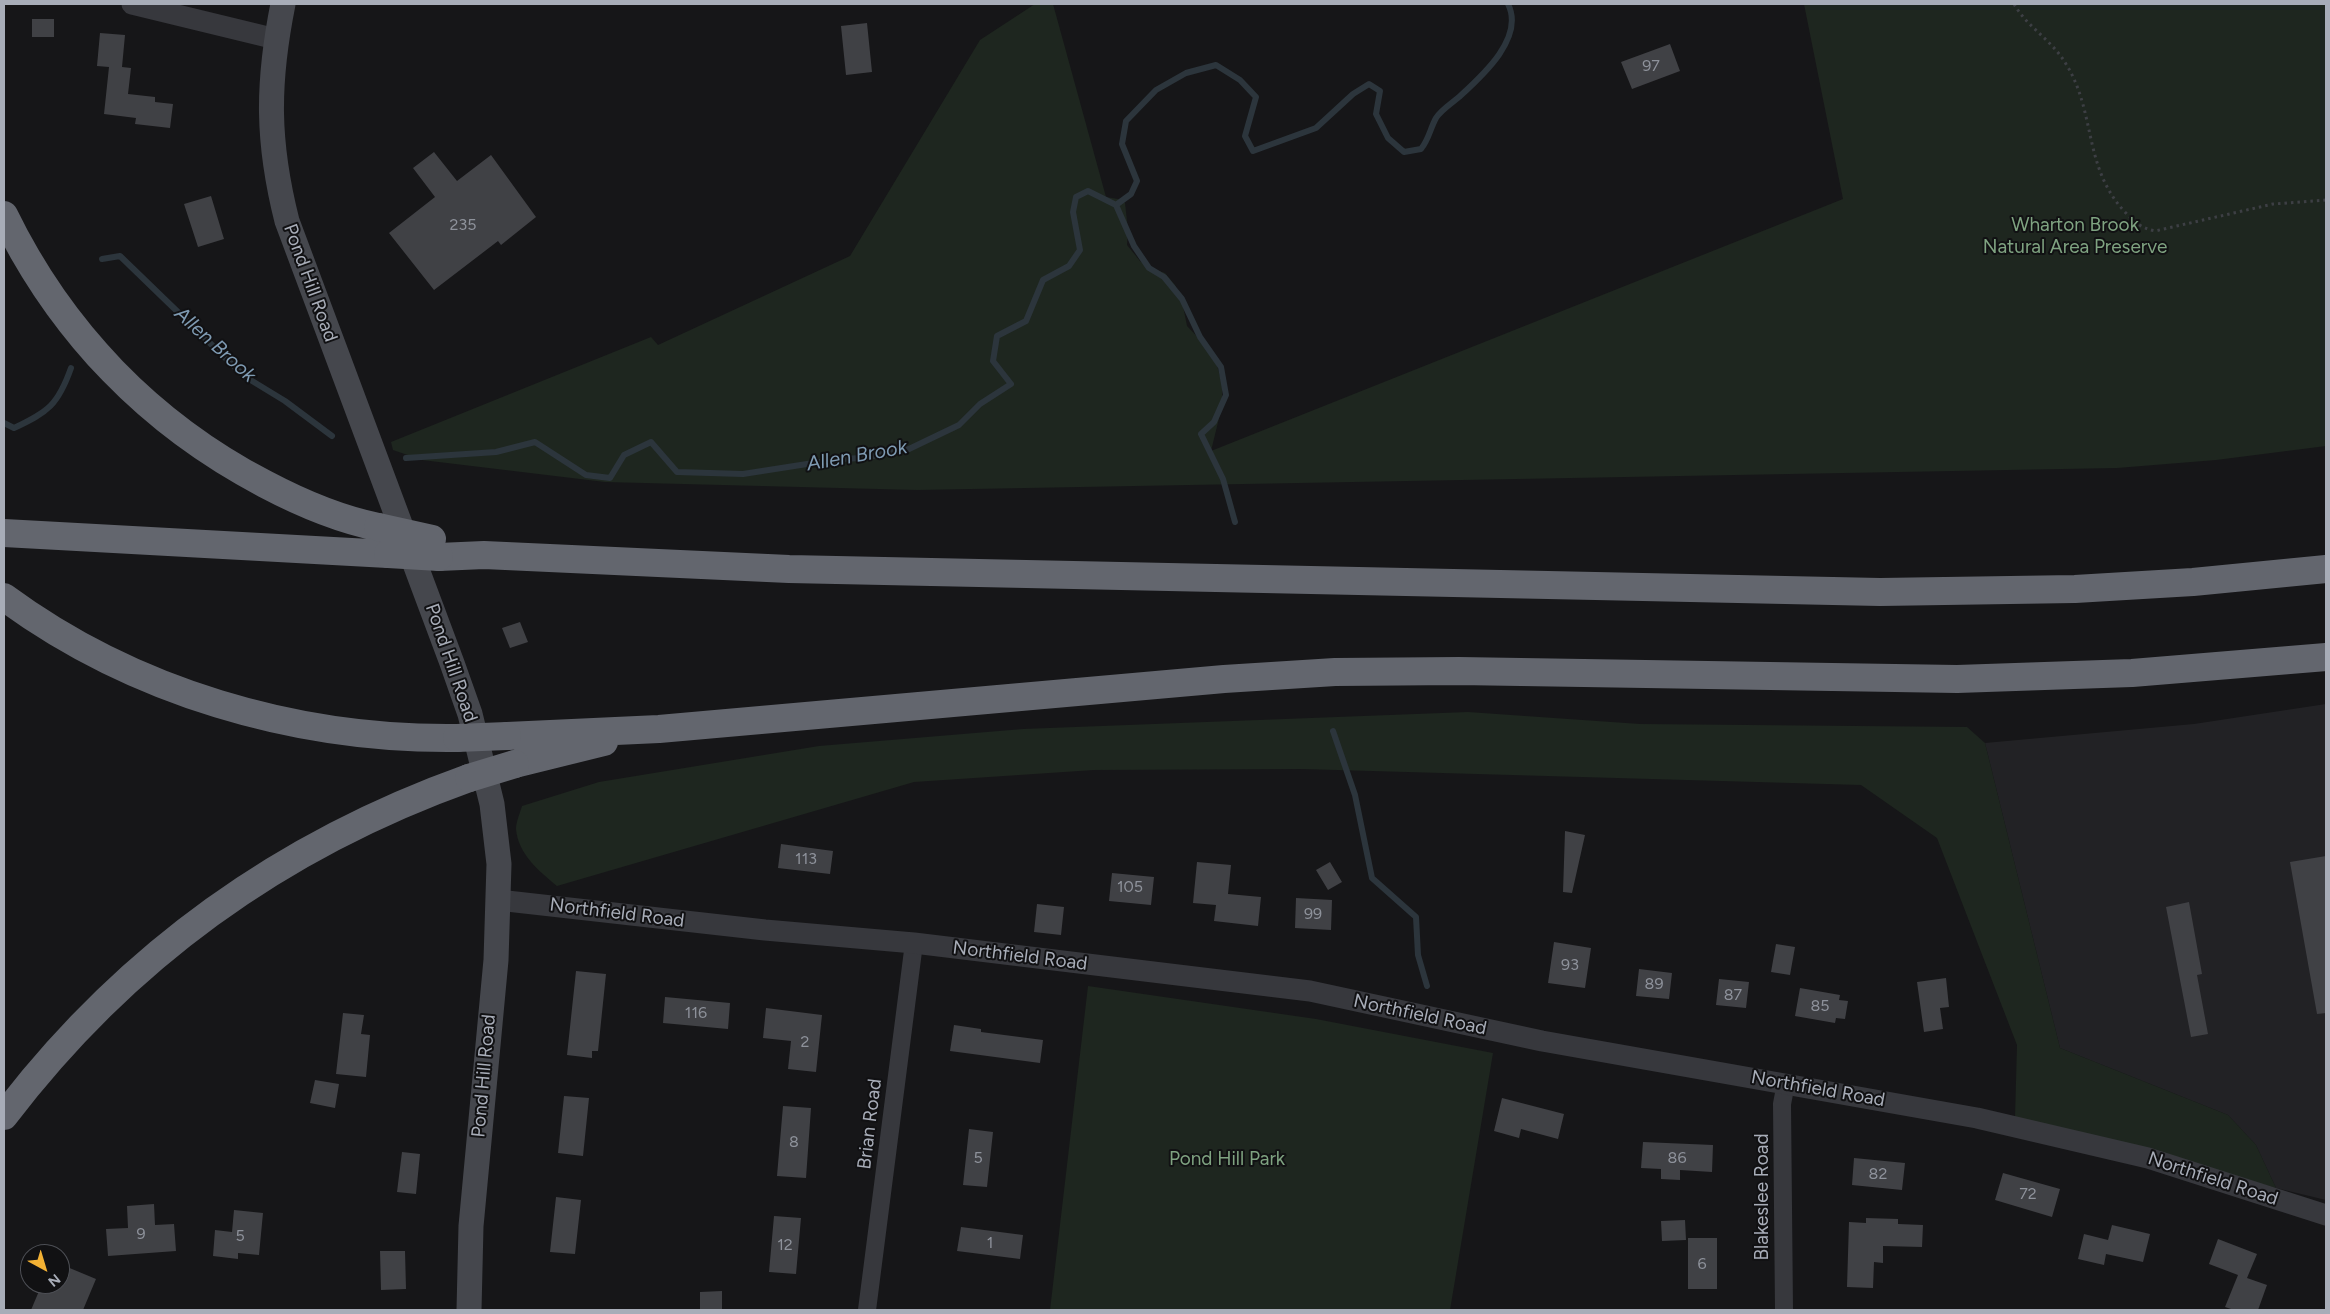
<!DOCTYPE html>
<html>
<head>
<meta charset="utf-8">
<style>
  body { margin:0 }
  #map { position:relative; width:2330px; height:1314px; overflow:hidden; background:#161618; font-family:Figtree,sans-serif }
  canvas { display:block }
  .frame { position:absolute; inset:0; border:5px solid #a8adb8; pointer-events:none }
  .north { position:absolute; left:20px; top:1244px; width:50px; height:50px; box-sizing:border-box; background:#111113; border:1px solid #4d4f55; border-radius:50%; rotate:141deg; font-size:14px; font-weight:700; line-height:20px; text-align:center; color:#a8adb8 }
  .north::after { content:''; display:block; margin:auto; width:18px; height:22px; background:#f2b134; clip-path:polygon(50% 0,100% 100%,50% 72%,0 100%) }
</style>
</head>
<body>
<div id="map">
<canvas width="2330" height="1314"></canvas>
<div class="frame"></div>
<div class="north">N</div>
</div>
<script>
const ctx = document.querySelector('canvas').getContext('2d');
ctx.lineJoin = 'round';
function fill(path, color) {
  ctx.fillStyle = color;
  ctx.fill(path, 'evenodd');
}
function trace(path, color, width, dash) {
  ctx.strokeStyle = color;
  ctx.lineWidth = width;
  ctx.lineCap = dash ? 'butt' : 'round';
  ctx.setLineDash(dash || []);
  ctx.stroke(path);
}
function drawText(font, color, halo, rows, align = 'center') {
  ctx.font = font + ' Figtree,sans-serif';
  ctx.lineWidth = 4;
  ctx.setLineDash([]);
  ctx.textBaseline = 'middle';
  ctx.strokeStyle = halo;
  ctx.fillStyle = color;
  for (const [text, x, y, turn = 0] of rows) {
    ctx.save();
    ctx.translate(x, y);
    ctx.rotate((+turn || 0) * Math.PI / 180);
    ctx.textAlign = isNaN(turn) ? turn : align;
    if (halo) ctx.strokeText(text, 0, 0);
    ctx.fillText(text, 0, 0);
    ctx.restore();
  }
}
fill(new Path2D(`
  M2326,704V1200L2276,1188L2256,1145L2228,1115L2060,1048L1985,743L2194,724Z`), '#222225');
fill(new Path2D(`
  M1035,4H1053L1106,197L1118,199L1125,203L1128,230L1127,245L1140,261L1150,268L1165,273L1175,285L1182,301L1187,326L1211,351L1216,362L1222,383V406L1211,451L1843,199L1804,4H2326V446L2216,460L2117,468L917,490L605,482L422,460L393,450L391,442L651,337L658,345L850,256L980,40Z
  M1468,712L1640,724L1967,727L1985,743L2060,1048L2228,1115L2256,1145L2276,1188L2015,1118L2017,1045L1937,838L1861,785L1302,769L1094,770L914,782L557,886C539,871 518,854 516,829C516,822 520,813 522,806L599,782L819,746L1023,729Z
  M1088,986L1316,1019L1493,1053L1450,1310H1050Z`), '#1e261f');
trace(new Path2D(`
  M1116,205L1134,246L1149,268L1164,277L1182,299L1200,337L1221,367L1226,395L1214,422L1201,434L1223,479L1235,522
  M102,259L120,256L244,376L285,401L332,436
  M4,423L14,428C48,412 58,405 71,368
  M406,458L496,452L535,442L586,475L610,478L624,455L651,442L677,472L743,474L839,459L863,458L909,449L959,425L980,404L1011,384L993,361L997,336L1026,321L1043,280L1069,266L1080,250L1073,212L1076,197L1088,191L1116,205L1131,194L1137,181L1122,144L1126,121L1156,90L1186,73L1216,65L1240,80L1256,97L1245,136L1253,151L1316,128L1353,94L1369,84L1380,91L1376,114L1388,138L1404,152L1421,149C1429,139 1430,129 1436,118C1441,110 1452,103 1459,97C1482,76 1525,38 1508,4
  M1333,731L1355,795L1372,878L1416,917L1418,955L1427,986`), '#2c353c', 6);
fill(new Path2D(`
  M32,19H54V37H32Z
  M867,23L872,72L846,75L841,26Z
  M100,33L125,35L122,67L131,68L128,94L155,97V102L173,104L170,128L135,124L136,118L104,114L109,67L97,66Z
  M1670,44L1680,71L1632,89L1621,62Z
  M434,152L457,181L491,155L536,217L501,245L498,241L434,290L389,233L435,197L413,168Z
  M211,196L224,239L198,247L184,204Z
  M520,622L528,642L510,648L502,628Z
  M1565,831L1585,835L1572,893L1563,892Z
  M781,844L833,851L830,874L778,868Z
  M2326,856V1013L2317,1014L2290,862Z
  M1197,862L1231,865L1228,894L1261,897L1258,926L1214,921L1216,905L1193,903Z
  M1330,862L1342,882L1328,890L1316,870Z
  M1112,873L1154,877L1151,905L1109,901Z
  M1296,898L1332,900L1331,930L1295,928Z
  M2189,902L2202,974L2197,975L2208,1034L2191,1037L2166,907Z
  M1037,904L1064,907L1061,935L1034,932Z
  M1554,942L1591,948L1585,988L1548,983Z
  M1776,944L1795,947L1790,975L1771,972Z
  M1639,969L1672,973L1669,999L1636,996Z
  M576,971L606,974L598,1051H592V1058L567,1055Z
  M1946,978L1949,1007L1940,1008L1943,1029L1924,1032L1917,982Z
  M1719,979L1749,982L1746,1008L1716,1005Z
  M1800,988L1840,995L1839,1000L1848,1001L1845,1019L1836,1018L1835,1023L1795,1016Z
  M665,997L730,1003L728,1029L663,1023Z
  M766,1008L822,1015L816,1072L788,1069L791,1041L763,1038Z
  M343,1013L364,1015L361,1034L370,1035L366,1077L336,1074Z
  M954,1025L981,1029V1032L1043,1040L1040,1063L950,1051Z
  M315,1080L339,1084L335,1108L310,1103Z
  M564,1096L589,1098L583,1156L558,1153Z
  M1502,1098L1564,1114L1558,1139L1521,1129L1519,1138L1494,1131Z
  M783,1106L811,1108L806,1178L777,1176Z
  M969,1129L993,1132L987,1187L963,1185Z
  M1643,1142L1713,1145L1712,1172L1680,1170V1180L1661,1179V1169L1641,1168Z
  M402,1152L420,1154L416,1194L397,1192Z
  M1854,1158L1905,1163L1902,1190L1852,1185Z
  M2003,1173L2060,1189L2052,1217L1995,1200Z
  M556,1197L581,1200L575,1254L550,1252Z
  M154,1204L155,1225L174,1224L176,1251L108,1256L106,1229L128,1228L127,1206Z
  M234,1210L263,1213L259,1255L238,1253V1259L213,1256L215,1230L232,1232Z
  M774,1216L801,1218L796,1274L769,1272Z
  M1866,1218L1898,1219V1224L1923,1225L1922,1247L1883,1246V1263L1874,1262L1873,1288L1847,1287L1849,1222L1866,1223Z
  M1685,1220L1686,1240L1662,1241L1661,1221Z
  M2112,1225L2150,1234L2143,1262L2106,1254L2104,1265L2078,1259L2084,1234L2108,1240Z
  M961,1227L1023,1235L1020,1259L957,1251Z
  M1688,1238H1717V1289H1688Z
  M2218,1239L2257,1254L2247,1278L2267,1285L2258,1310H2234L2225,1307L2238,1275L2209,1264Z
  M380,1251H405L406,1289L381,1290Z
  M60,1264L96,1279L83,1310H31L42,1284H60Z
  M722,1291V1310H700V1292Z`), '#404145');
trace(new Path2D(`
  M2014,4C2027,27 2052,40 2066,64C2096,112 2083,166 2124,211C2134,222 2141,228 2155,231L2273,204L2326,200`), '#3d3f44', 3, [2.5, 4]);
trace(new Path2D(`
  M867,1310L914,943
  M1784,1310L1782,1104L1786,1083`), '#37383d', 18);
trace(new Path2D(`
  M132,4L276,39
  M498,900L765,930L914,943L1310,991L1542,1041L1977,1118L2148,1158L2326,1215`), '#37383d', 21);
trace(new Path2D(`
  M283,4C267,84 267,142 287,221L452,663L470,714L492,804L499,864L496,960L471,1226L469,1310`), '#45474d', 25);
trace(new Path2D(`
  M4,215C61,332 150,424 265,484C301,503 338,519 378,527
  M4,533L388,554
  M439,557L484,555L789,569L1880,592L2075,589L2193,582L2326,569
  M4,597C133,692 296,740 457,738
  M507,736L659,729L1224,679L1335,672L1459,671L1957,679L2132,673L2326,657
  M515,764L604,742
  M4,1116C125,957 281,845 469,778`), '#63666e', 28);
trace(new Path2D(`
  M378,527L432,539
  M388,554L439,557
  M457,738L507,736
  M469,778L515,764`), '#63666e', 28);
drawText('16px', '#8e929b', null, [
  ["97",1651,66],
  ["235",463,225],
  ["113",806,859],
  ["105",1130,887],
  ["99",1313,914],
  ["93",1570,965],
  ["89",1654,984],
  ["87",1733,995],
  ["85",1820,1006],
  ["116",696,1013],
  ["2",805,1042],
  ["8",794,1142],
  ["5",978,1158],
  ["86",1677,1158],
  ["82",1878,1174],
  ["72",2028,1194],
  ["9",141,1234],
  ["5",240,1236],
  ["1",990,1243],
  ["12",785,1245],
  ["6",1702,1264]
]);
drawText('19px', '#7fa381', '#111113', [
  ["Wharton Brook",2075,225],
  ["Natural Area Preserve",2075,247],
  ["Pond Hill Park",1227,1159]
]);
drawText('19px', '#a8adb8', '#111113', [
  ["Pond Hill Road",310,283,70],
  ["Pond Hill Road",451,663,71],
  ["Northfield Road",617,913,7],
  ["Northfield Road",1020,956,7],
  ["Northfield Road",1420,1015,12],
  ["Pond Hill Road",484,1076,-85],
  ["Northfield Road",1818,1089,10],
  ["Brian Road",870,1124,-83],
  ["Northfield Road",2213,1179,18],
  ["Blakeslee Road",1762,1197,-90]
]);
drawText('italic 20px', '#7f9bb3', '#111113', [
  ["Allen Brook",215,345,42],
  ["Allen Brook",857,456,-10]
]);
</script>
</body>
</html>
